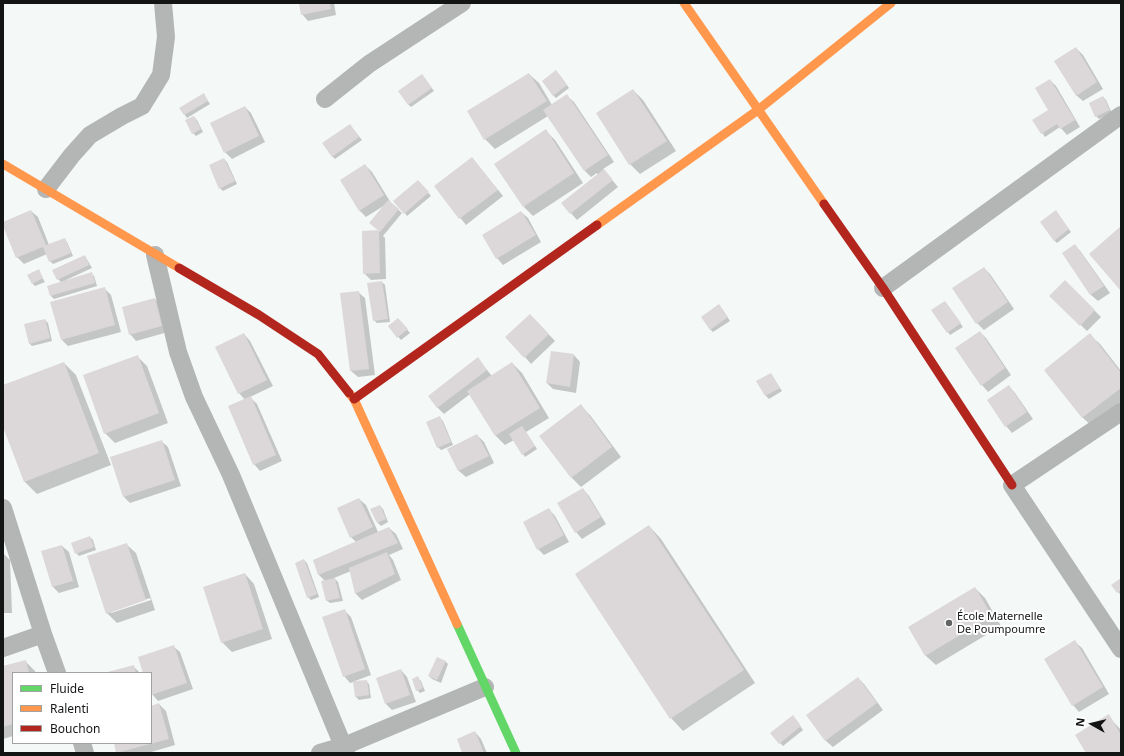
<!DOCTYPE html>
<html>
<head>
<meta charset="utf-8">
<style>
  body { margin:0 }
  #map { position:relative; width:1124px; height:756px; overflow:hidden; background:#f4f8f6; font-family:"Noto Sans",sans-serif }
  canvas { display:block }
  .frame { position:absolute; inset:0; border:4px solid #121513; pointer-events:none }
  .legend { position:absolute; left:12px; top:672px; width:140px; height:72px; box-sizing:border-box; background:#fff; border:1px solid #a0a1a1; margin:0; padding:5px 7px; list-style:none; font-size:12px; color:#121513 }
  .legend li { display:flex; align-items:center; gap:8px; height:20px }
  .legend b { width:20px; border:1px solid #a0a1a1 }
  .north { position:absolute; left:1072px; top:704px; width:40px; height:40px; -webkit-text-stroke:3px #fff; paint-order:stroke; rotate:278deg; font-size:11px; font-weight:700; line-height:16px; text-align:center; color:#121513 }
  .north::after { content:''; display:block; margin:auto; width:14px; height:18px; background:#121513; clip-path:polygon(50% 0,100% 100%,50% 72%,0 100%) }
</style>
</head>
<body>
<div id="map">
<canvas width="1124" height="756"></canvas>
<div class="frame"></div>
<ul class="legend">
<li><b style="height:5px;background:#63d668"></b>Fluide</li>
<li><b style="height:5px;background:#ff974d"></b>Ralenti</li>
<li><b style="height:5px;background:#b3261e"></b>Bouchon</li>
</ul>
<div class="north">N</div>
</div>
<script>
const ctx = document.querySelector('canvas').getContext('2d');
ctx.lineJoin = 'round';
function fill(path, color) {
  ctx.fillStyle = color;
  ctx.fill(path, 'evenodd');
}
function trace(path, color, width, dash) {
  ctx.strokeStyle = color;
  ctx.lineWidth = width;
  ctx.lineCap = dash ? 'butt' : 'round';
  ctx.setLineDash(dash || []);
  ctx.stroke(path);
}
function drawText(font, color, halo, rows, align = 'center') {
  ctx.font = font + ' "Noto Sans",sans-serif';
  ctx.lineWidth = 4;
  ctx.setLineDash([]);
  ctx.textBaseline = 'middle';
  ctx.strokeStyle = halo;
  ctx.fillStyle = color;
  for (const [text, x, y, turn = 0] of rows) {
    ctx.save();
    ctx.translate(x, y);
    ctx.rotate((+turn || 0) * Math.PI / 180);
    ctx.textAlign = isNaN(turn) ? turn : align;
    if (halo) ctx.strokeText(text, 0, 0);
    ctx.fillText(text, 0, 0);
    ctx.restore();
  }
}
fill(new Path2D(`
  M300,3H334L336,15L308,21L302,14Z
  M1076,48L1083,55L1103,89L1083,101L1076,95Z
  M529,74L539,83L552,105L567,96L574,102L614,162L603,169L618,187L577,220L562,203L598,175L597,173L591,177L585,171L548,116L495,149L485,139Z
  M559,74L569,88L556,98L553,95Z
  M422,75L434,91L411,107L408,104Z
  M1050,80L1056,86L1080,127L1067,135L1060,127L1045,137L1034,121L1050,110Z
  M633,90L643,100L676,151L640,174L630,164Z
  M204,95L210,104L187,118L180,108Z
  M1103,97L1106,100L1112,113L1099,119L1096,116Z
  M245,107L251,113L265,142L232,159L225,152L211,123Z
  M194,117L197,120L203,132L196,136L193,133Z
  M350,125L362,140L335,159L332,156Z
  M546,131L555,140L583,183L533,216L524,207Z
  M472,158L503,196L466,225L435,186Z
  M224,159L227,162L237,184L223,191L220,188Z
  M365,165L372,172L391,203L402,213L383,236L385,238L386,279L371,280L364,273L363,232L380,231L385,205L366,217L359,210Z
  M421,184L431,196L407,216L405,213Z
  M31,211L38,217L49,245L64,239L67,242L73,256L53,264L50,261L47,254L24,264L17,257L3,223Z
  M521,212L528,218L541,242L503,265L497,258Z
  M1058,215L1071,232L1057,243L1054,240Z
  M1075,245L1081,252L1110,293L1098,301L1091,295L1063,253Z
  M85,256L92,268L66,280V281L91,273L94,276L97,286L54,299L51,296L61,282L58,279Z
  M984,268L990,274L1014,309L984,330L977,323L954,288Z
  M38,271L45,282L35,286L32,283Z
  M1065,281L1101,317L1087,331L1051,296Z
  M382,282L385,285L390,322L377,323L374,320Z
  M104,288L111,295L121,332L68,346L62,340Z
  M358,292L365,298L375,375L358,377L351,371Z
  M155,299L161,305L168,332L136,341L130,334Z
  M945,302L963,327L950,335L948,332Z
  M722,309L730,321L713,332L710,329Z
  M45,320L48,323L52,341L32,346L29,343Z
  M536,321L555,341L531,364L525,357Z
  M401,322L410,333L401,340L389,327Z
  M980,332L986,338L1011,375L988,392L982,385Z
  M244,334L250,341L273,386L250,397L257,404L282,461L260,471L254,464L245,400L239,393Z
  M1090,335L1100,344L1121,371V405L1093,427L1083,418L1046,370Z
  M574,355L580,362L576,393L553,389L547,383Z
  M137,356L147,366L168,423L115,443L105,433Z
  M478,359L492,376L512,363L522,373L549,418L526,432L537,449L525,457L514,440L505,445L496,436L470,394L444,414L437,407Z
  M64,363L76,375L111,465L37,494L25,482L3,424V386Z
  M771,374L782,391L769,399L766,396Z
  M1009,386L1015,393L1033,419L1012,433L1006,426Z
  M580,405L590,415L621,457L581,487L571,477Z
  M440,418L443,421L453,445L441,450L438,447Z
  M477,435L484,442L494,463L466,477L459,471L449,449Z
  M161,441L168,447L181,486L130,503L124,497Z
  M583,489L589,496L606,524L582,539L576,532Z
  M359,499L366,505L378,532L389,528L396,534L403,549L389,555L393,560L401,580L362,600L356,594L351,571L334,578L338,582L343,601L330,603L326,600L325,581L319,575L314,561L356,542L351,537Z
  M380,506L383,509L388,522L381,526L378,523Z
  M549,509L555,516L569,542L544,555L538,549Z
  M649,526L661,539L755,683L683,731L671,718Z
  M90,537L93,540L96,550L79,556L76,553Z
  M126,544L136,553L155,610L117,623L107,613ZM150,598L151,600L111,613V611Z
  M62,546L69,552L79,587L59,593L53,587Z
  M3,553L10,560L12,613H3Z
  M304,560L307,563L319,597L311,600L308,597Z
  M245,574L254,584L272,639L232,652L222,642Z
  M1121,579V595L1118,592Z
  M975,588L985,598L1001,626L936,665L926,656L910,628Z
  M345,611L351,617L371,675L355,681H366L369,684L371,698L359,700L356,697L354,682L350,683L344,676Z
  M1075,642L1082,648L1109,694L1079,712L1073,705Z
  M173,646L180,652L193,689L158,701L151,693V673H144Z
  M25,661L35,671L36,673H13V736L3,739V667Z
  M445,661L448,664L441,683L432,679L429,676Z
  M133,666L140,673H106Z
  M401,670L407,677L416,702L392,710L386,704Z
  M418,678L421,681L425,691L420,693L417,690Z
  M858,678L864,684L883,710L833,747L826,741L807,715Z
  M159,704L166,711L175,745L148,753H117L115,743H151V707Z
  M1108,716L1121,730V753H1087Z
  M795,719L803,730L783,746L780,743Z
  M475,732L481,739L487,753H463Z`), '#0003');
fill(new Path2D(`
  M299,3H330L331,9L301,15Z
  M1076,47L1097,82L1076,96L1054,61Z
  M556,70L567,85L553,96L542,81Z
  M529,73L547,101L484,140L467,111Z
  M422,74L432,88L408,105L398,91Z
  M1050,79L1075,120L1060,129L1057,124L1041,134L1032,120L1048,110L1035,88Z
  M633,89L667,141L629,165L596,113Z
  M204,93L208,101L184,115L179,108Z
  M567,94L608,155L584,171L543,110Z
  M1103,96L1110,110L1095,117L1089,103Z
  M245,106L259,136L224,153L210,123Z
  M194,116L201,129L192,134L185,120Z
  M350,124L359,137L332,157L322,143Z
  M546,129L574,173L523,207L494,164Z
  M472,157L498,190L459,219L434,186Z
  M224,158L235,181L219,189L209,165Z
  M365,164L384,195L359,211L340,180Z
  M604,169L613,180L570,214L561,203Z
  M418,180L429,192L404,214L393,201Z
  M388,200L399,209L380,232L369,223Z
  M31,210L46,245L65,238L71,253L49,262L43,247L16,258L3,226V222Z
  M1056,210L1069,229L1054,241L1040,222Z
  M521,211L536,235L496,259L482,235Z
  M1121,226V291L1089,254Z
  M379,230L380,273L363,274L362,231Z
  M1075,244L1104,286L1090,295L1062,253Z
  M85,255L89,265L57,280L52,270Z
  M984,267L1008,302L976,324L952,288Z
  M39,269L43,278L32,284L27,275Z
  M92,272L95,283L50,296L47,286Z
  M1065,280L1095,310L1080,326L1049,296Z
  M382,281L388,319L373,321L367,283Z
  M105,287L115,325L61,340L50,302Z
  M359,291L369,369L350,371L340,293Z
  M155,298L162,326L129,335L122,307Z
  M945,301L961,323L947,333L931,310Z
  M719,304L728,317L710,330L701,317Z
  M530,314L549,334L524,358L505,337Z
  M398,318L408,329L397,338L388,326Z
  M45,319L50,338L29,344L24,324Z
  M980,331L1005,368L981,386L955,348Z
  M244,333L267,380L238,394L215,347Z
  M1090,333L1121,373V388L1082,418L1044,370Z
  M551,351L574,354L570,387L546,383Z
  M138,355L159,413L104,434L83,375Z
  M478,357L487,370L437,408L428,396Z
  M64,362L99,453L24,482L3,427V385Z
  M512,362L540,408L495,436L467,391Z
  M771,373L780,388L765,396L756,381Z
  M1009,385L1027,412L1005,427L987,400Z
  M251,396L276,455L253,465L228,406Z
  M581,404L612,447L571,478L539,436Z
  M440,416L451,442L437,448L426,422Z
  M522,426L535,446L522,455L509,434Z
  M477,434L489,456L458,471L447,449Z
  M162,440L175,480L123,497L110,457Z
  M583,488L601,517L575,533L557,503Z
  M359,498L373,527L350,538L337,508Z
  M380,505L386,519L377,523L370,509Z
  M549,508L564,535L537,550L523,522Z
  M649,525L744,670L670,719L575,574Z
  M389,527L398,543L318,575L313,560Z
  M90,536L94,547L75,554L71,543Z
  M127,543L146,600L106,614L87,556Z
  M62,545L73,581L52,587L41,551Z
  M387,552L395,574L355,594L349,568Z
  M304,559L317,594L307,598L295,563Z
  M245,573L263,629L221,643L203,587Z
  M335,578L340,598L326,601L321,581Z
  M1121,578V590L1117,593L1111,585Z
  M975,587L992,616L925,656L908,627Z
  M345,609L365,669L343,677L322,617Z
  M1075,640L1103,687L1072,706L1044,659Z
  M174,645L187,683L151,695V673H143L138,657Z
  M437,657L446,661L437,680L428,676Z
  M26,660L29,673H13V724L3,727V666Z
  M134,665L136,673H104Z
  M401,669L410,695L385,704L376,678Z
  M418,676L423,688L416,691L412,679Z
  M858,677L877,703L825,741L806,715Z
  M367,680L369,695L355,697L353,681Z
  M159,703L169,739L116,753L114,743H151V706Z
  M1109,714L1121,735V753H1086L1075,735Z
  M793,715L801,726L779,744L770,733Z
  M475,731L484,753H462L457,739Z`), '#dcd7d9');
trace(new Path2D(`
  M325,99L369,64L462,3
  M46,189L72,155L90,135L122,116L142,106L161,75L166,37L163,3
  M155,255L178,352L194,397L231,475L346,753
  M883,288L1121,115
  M1121,412L1012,485L1121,649
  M3,508L43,634L57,673
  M3,648L43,634
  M82,743L85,753
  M320,753L344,746L485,687`), '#b3b6b5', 18);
trace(new Path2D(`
  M457,624L516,753`), '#63d668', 9);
trace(new Path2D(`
  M684,3L824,204
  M3,164L179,268
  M597,225L758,110L891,3
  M349,393L354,399L457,624`), '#ff974d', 9);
trace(new Path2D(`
  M824,204L883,288L1012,485
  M179,268L259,315L318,354L349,393
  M354,399L597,225`), '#b3261e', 9);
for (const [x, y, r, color] of [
  [949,623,4,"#616462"]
]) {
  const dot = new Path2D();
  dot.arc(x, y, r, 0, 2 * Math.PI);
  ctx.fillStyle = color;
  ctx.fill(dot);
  trace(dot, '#fff', 1.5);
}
drawText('11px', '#121513', '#fff', [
  ["École Maternelle",957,617],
  ["De Poumpoumre",957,630]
], 'left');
</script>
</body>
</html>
